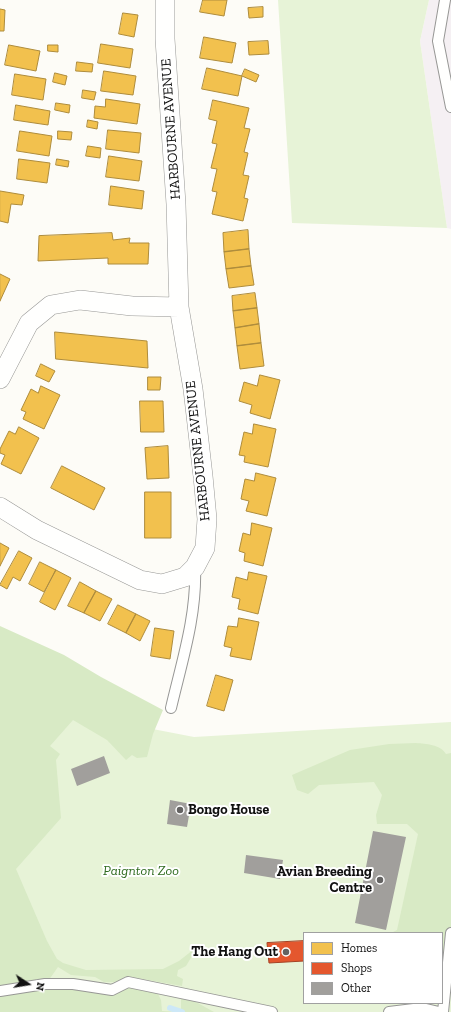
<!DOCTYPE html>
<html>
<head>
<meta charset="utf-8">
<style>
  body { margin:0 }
  #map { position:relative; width:451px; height:1012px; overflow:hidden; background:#fdfcf7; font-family:"Zilla Slab",serif }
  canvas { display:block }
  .legend { position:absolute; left:303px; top:932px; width:140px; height:72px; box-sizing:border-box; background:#fff; border:1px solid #a0a0a0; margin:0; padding:5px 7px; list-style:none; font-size:12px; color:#111 }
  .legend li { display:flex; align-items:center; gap:8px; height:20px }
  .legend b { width:20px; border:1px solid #a0a0a0 }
  .north { position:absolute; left:8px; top:964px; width:40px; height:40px; -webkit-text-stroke:3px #fff; paint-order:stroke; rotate:102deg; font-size:11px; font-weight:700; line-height:16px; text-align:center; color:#111 }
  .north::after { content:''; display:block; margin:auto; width:14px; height:18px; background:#111; clip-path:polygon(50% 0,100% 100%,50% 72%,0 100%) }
</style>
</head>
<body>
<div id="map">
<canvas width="451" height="1012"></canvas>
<ul class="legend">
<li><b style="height:11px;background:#f2c14e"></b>Homes</li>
<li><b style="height:11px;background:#e4572e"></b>Shops</li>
<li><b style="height:11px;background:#a19f9c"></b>Other</li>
</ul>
<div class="north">N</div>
</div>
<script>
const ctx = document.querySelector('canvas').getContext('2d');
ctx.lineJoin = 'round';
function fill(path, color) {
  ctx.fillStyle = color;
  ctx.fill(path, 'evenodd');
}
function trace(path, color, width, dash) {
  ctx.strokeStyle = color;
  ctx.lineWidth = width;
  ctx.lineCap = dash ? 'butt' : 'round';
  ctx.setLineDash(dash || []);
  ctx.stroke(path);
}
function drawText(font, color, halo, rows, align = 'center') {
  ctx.font = font + ' "Zilla Slab",serif';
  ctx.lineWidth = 4;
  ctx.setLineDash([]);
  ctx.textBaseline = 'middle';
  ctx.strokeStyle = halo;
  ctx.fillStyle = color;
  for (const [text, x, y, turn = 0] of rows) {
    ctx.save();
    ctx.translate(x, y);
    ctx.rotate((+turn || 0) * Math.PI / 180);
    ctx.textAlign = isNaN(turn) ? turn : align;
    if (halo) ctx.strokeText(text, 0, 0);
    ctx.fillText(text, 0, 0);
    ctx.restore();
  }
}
fill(new Path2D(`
  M429,0H451V229L447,228L420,41Z`), '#f5f0f3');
fill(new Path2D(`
  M278,0H429L420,41L447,228L292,223Z
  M70,713L194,737L451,722V1012H0V800ZM304,933H442V1003H304Z`), '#e7f3d7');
fill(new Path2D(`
  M0,626L64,655L101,677L163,710L153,734L147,757L137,758L132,755L126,760L107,740L73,720L50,746L60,754L56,760L61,818L16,869L47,941L57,959L63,963L86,970L163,969L179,961L198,946L186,966L178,970L177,976L183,979L182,986L131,977L114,982H104L95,977L71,975L58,967L46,984L119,992L134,986L156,990L161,1000L162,1011L181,1012V999L187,997L214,1012H0Z
  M416,743C426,744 440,744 446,754L451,753V994L442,996V933H391L397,930L418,834L407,824H377L376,815L382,795L374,782L319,785L308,794L297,790L292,775L350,750L389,744Z`), '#d8eac5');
const homes = new Path2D(`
  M203,0H227L224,16L200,12Z
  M263,7V17L249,18L248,8Z
  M0,9L5,10L4,31H0Z
  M123,13L138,15L134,37L119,34Z
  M204,37L236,43L232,63L200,58Z
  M268,41L269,54L249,55L248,42Z
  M101,44L133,49L130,68L98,63Z
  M9,45L40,51L36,71L5,65Z
  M48,45H58V52L48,51Z
  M77,62L93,64L92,72L76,71Z
  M207,68L242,76L238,96L202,89Z
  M245,69L259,75L256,82L242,76Z
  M104,71L136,76L133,95L101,91Z
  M55,73L67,76L65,85L53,82Z
  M15,74L46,79L43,100L12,95Z
  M83,90L96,92L94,100L82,98Z
  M106,99L140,104L137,124L94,118L95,106L105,107Z
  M213,100L249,108L244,128L250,129L244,152L248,153L243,175L249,176L244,198L248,199L243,221L212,214L217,192L212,191L217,169L211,168L217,144L212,143L217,121L209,119Z
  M56,103L70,105L69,113L55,110Z
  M16,105L50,111L48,125L14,120Z
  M88,120L98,122L97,129L87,127Z
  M108,130L141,133L139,153L106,149Z
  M20,131L52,136L49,156L17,151Z
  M58,131L72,132L71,140L58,139Z
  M88,146L101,148L100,158L86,156Z
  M109,156L142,161L139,181L106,177Z
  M19,159L50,163L47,183L17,179Z
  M57,159L69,161L68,167L56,165Z
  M111,186L144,191L142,209L109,205Z
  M0,191L24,195L22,205L11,204L8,223L0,221Z
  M248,230L249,249L224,252L223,233Z
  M112,233L113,240L130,238L129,243H149L148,264H108V258L38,261L39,236Z
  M249,249L251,266L226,269L224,252Z
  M251,266L254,285L229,288L226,269Z
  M0,274L10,279L0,301Z
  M255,293L257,308L233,311L232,296Z
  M257,308L259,324L235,328L233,311Z
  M259,324L261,343L237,346L235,328Z
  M55,332L147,341L148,368L56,359Z
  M261,343L264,366L240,369L237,346Z
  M41,364L55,371L49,382L36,376Z
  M260,375L280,380L270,419L250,413L252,405L239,401L244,382L257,386Z
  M148,377H161L160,390H148Z
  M41,386L60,395L44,429L23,419L26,412L21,410L31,389L38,393Z
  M140,401H163L164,432H141Z
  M254,424L276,429L268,467L244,462L245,456L239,455L244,432L252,434Z
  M19,427L39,438L21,474L1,464L5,455L0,453V449L9,431L15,434Z
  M168,446L169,478L147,479L145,448Z
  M62,466L105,488L94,510L51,488Z
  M256,473L276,478L267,516L246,511L249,501L241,499L245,479L254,481Z
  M145,492H171V538H145Z
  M252,523L272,528L263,566L244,561L245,553L239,551L243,533L250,535Z
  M0,543L9,548L0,566Z
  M19,551L32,558L20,581L13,577L7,589L0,585Z
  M40,562L56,570L44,592L29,584Z
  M56,570L71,578L55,610L40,602Z
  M249,572L267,576L258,614L238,609L240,599L232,597L236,577L247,580Z
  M80,582L96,591L84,613L68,606Z
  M96,591L112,599L100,621L84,613Z
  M118,605L136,614L126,633L108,624Z
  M136,614L150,621L140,641L126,633Z
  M239,618L259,622L251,660L230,656L232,648L224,646L228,626L237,627Z
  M155,628L174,631L170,659L151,656Z
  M216,675L233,680L224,711L207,706Z`);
fill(homes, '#f2c14e');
trace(homes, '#ae8c3c', 1);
const shops = new Path2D(`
  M304,941V961L269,963L267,943Z`);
fill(shops, '#e4572e');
trace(shops, '#a54225', 1);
trace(new Path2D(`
  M170,1008L182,1012`), '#cde8f7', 6);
fill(new Path2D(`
  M104,756L110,773L77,786L71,769Z
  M170,800L191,804L187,827L167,824Z
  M373,831L406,837L386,930L355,923Z
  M246,855L283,860L280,879L244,873Z`), '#a19f9c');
const lane = new Path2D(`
  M445,0L438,41L451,107
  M171,708C182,661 197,615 195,567
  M0,991L45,984H73L112,990L128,982L272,1012
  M389,1012L422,1008L439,1012
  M443,1012L451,933`);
const street = new Path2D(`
  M0,379L29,323L51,305L80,300L132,306L179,307
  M0,507L37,530L140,580L162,584L185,577L195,567L205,548L207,519L203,476L193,389L179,307L176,204L165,39V0`);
trace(lane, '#979795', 12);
trace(street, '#979795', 20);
trace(lane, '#fffffe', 10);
trace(street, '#fffffe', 19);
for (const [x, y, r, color] of [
  [180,810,4,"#646362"],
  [380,880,4,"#646362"],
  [286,952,4,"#646362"]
]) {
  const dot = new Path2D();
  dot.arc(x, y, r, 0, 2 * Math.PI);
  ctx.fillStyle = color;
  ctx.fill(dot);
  trace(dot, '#fff', 1.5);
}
drawText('14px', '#111', '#fff', [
  ["HARBOURNE AVENUE",171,129,-94],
  ["HARBOURNE AVENUE",198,451,-96]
]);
drawText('bold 14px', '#111', '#fff', [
  ["Bongo House",188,810,"left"],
  ["Avian Breeding",372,872],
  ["Centre",372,888],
  ["The Hang Out",278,952]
], 'right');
drawText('italic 14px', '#2f6b1f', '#fff', [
  ["Paignton Zoo",141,871]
]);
</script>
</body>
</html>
